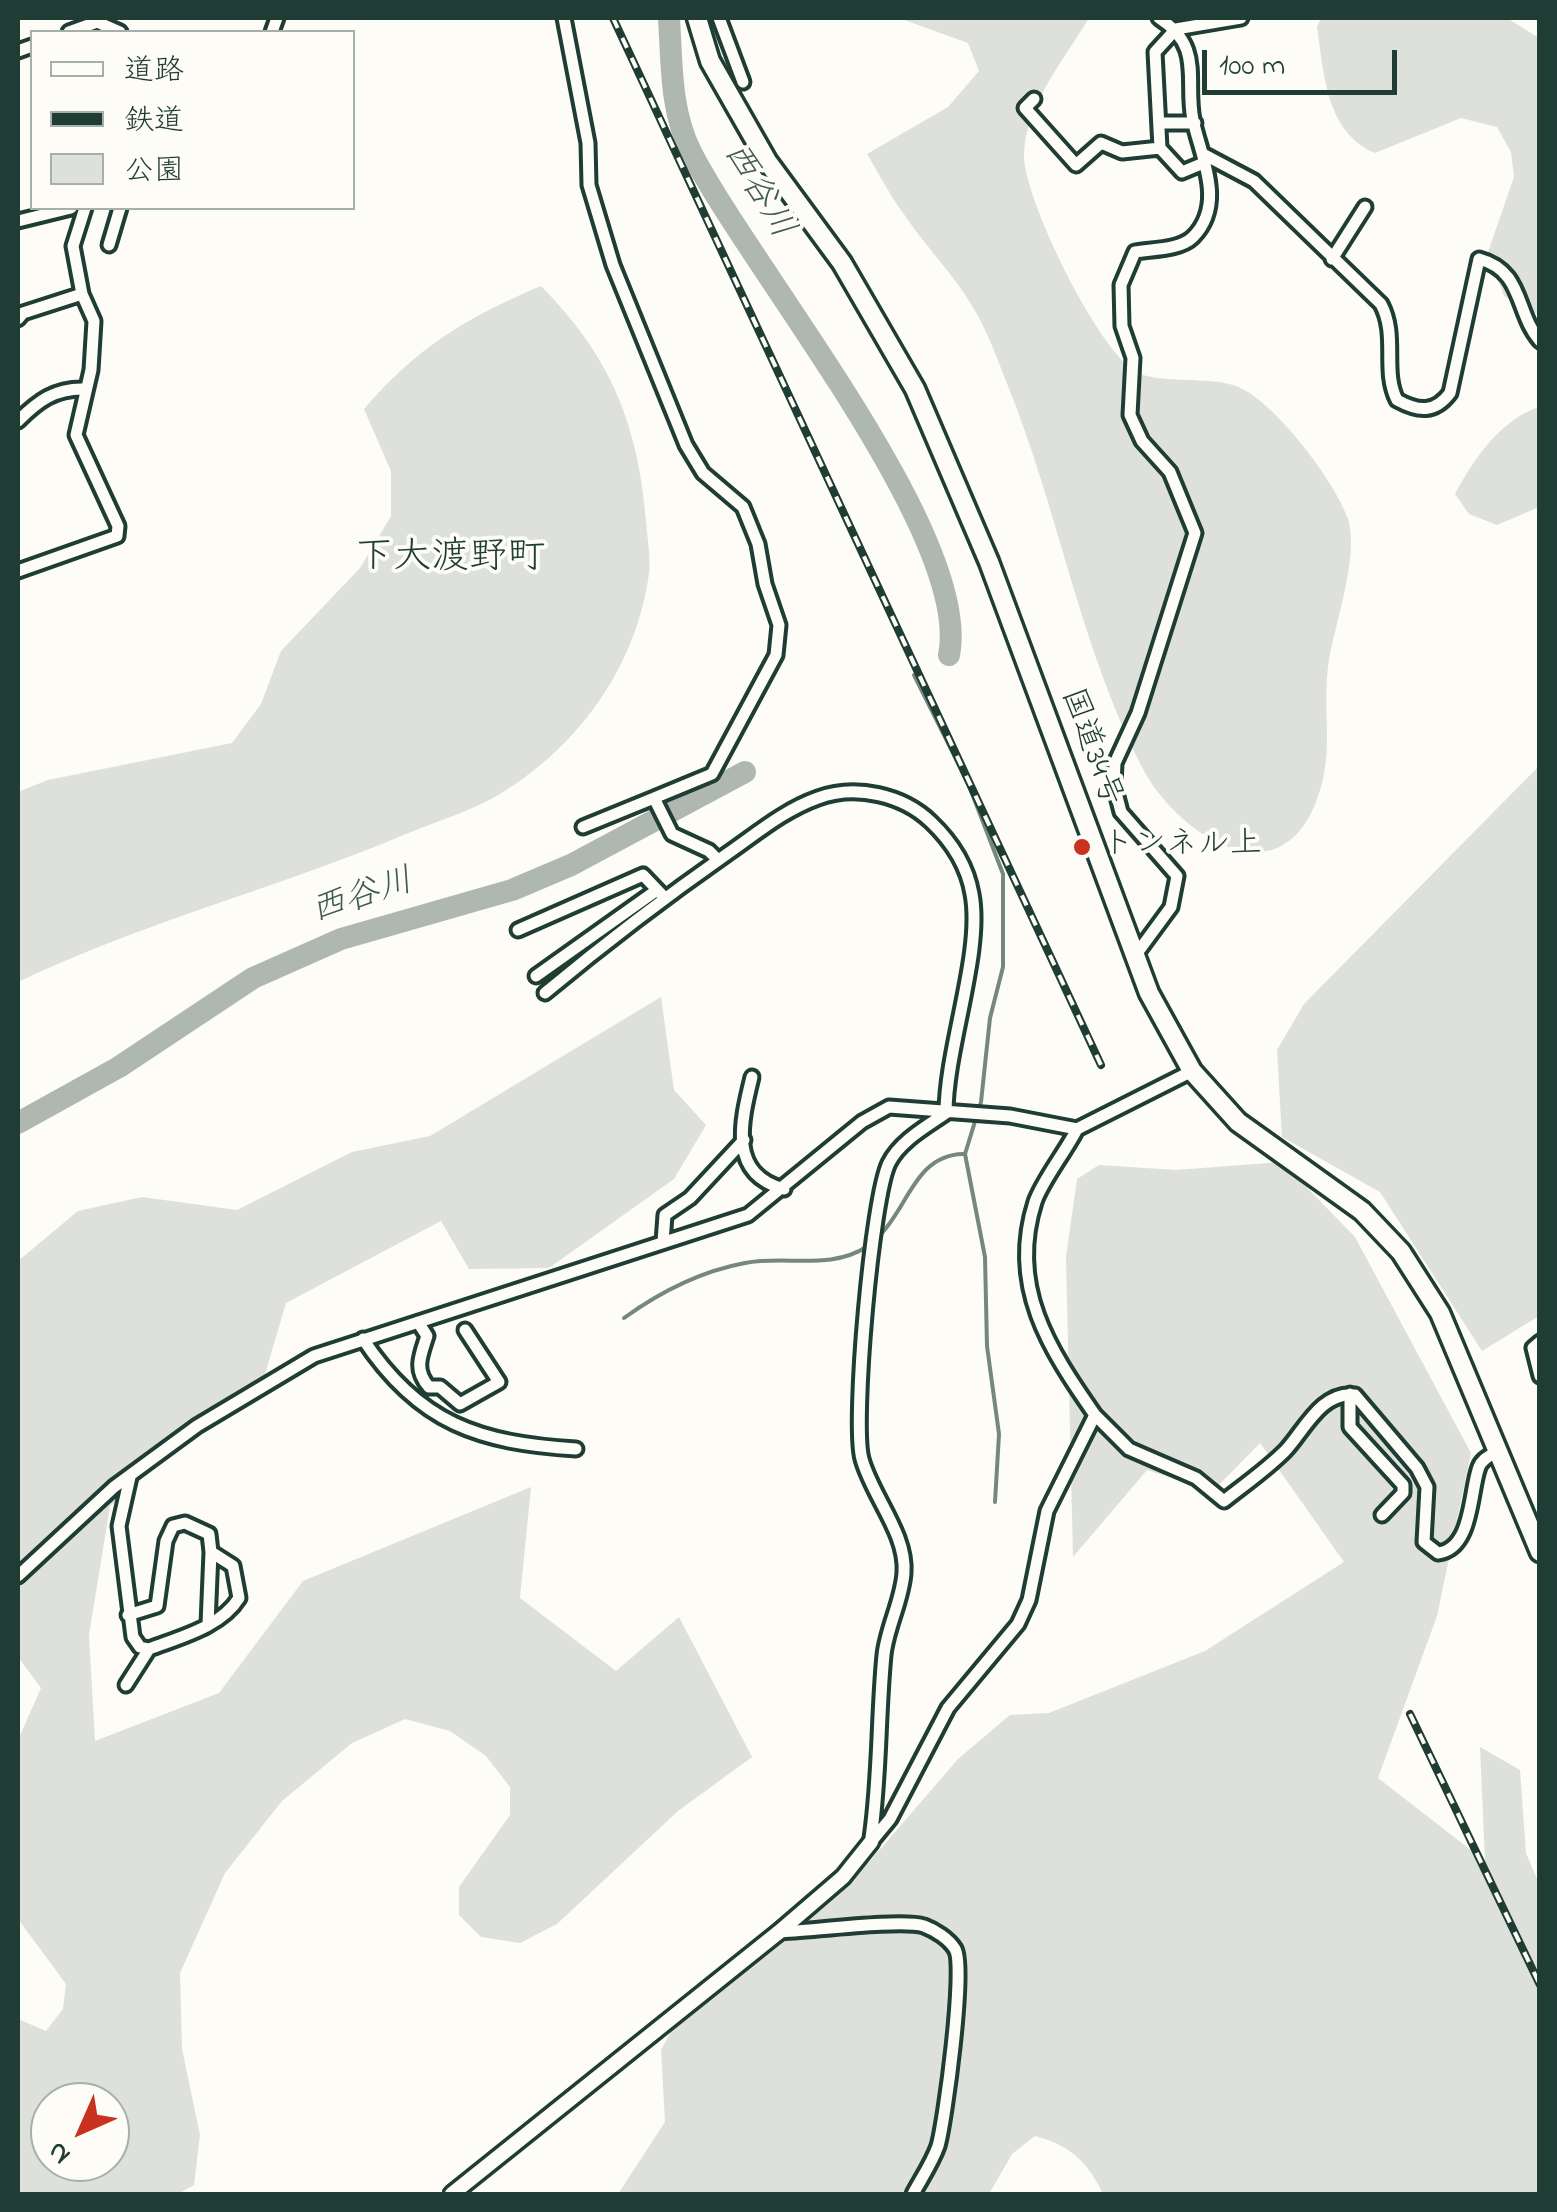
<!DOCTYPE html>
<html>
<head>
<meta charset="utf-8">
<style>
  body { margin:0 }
  #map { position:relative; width:1557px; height:2212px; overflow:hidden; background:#fdfcf7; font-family:"Indie Flower","Klee One",sans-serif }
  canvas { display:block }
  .frame { position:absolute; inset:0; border:20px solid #1f3d34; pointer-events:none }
  .legend { position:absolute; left:30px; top:30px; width:325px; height:180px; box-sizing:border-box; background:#fdfcf7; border:2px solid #a4b0a9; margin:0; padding:12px 18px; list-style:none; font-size:30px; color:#1f3d34 }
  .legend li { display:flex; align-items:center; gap:20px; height:50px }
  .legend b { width:50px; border:2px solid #a4b0a9 }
  .north { position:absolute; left:30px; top:2082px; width:100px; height:100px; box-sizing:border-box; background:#fdfcf7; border:2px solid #a4b0a9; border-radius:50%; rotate:225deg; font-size:28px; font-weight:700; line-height:40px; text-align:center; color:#1f3d34 }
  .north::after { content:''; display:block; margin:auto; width:35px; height:45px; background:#c8321e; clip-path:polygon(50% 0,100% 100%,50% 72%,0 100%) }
  .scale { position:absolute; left:1202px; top:50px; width:195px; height:45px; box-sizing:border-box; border:5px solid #1f3d34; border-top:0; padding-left:12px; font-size:30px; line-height:35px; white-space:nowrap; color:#1f3d34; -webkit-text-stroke:8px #fdfcf7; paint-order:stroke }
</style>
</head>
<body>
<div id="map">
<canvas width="1557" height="2212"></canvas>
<div class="frame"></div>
<ul class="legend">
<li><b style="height:12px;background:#fdfcf7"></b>道路</li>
<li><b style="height:12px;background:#1f3d34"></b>鉄道</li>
<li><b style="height:28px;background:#dde0db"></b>公園</li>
</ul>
<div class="north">N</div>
<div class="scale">100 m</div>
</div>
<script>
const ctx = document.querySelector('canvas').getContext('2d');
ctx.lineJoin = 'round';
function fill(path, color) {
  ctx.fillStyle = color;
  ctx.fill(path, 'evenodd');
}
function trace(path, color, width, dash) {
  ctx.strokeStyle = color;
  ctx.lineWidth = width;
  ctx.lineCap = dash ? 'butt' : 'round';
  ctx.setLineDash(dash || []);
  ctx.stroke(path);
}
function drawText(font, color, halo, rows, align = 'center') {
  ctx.font = font + ' "Indie Flower","Klee One",sans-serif';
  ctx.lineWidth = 8;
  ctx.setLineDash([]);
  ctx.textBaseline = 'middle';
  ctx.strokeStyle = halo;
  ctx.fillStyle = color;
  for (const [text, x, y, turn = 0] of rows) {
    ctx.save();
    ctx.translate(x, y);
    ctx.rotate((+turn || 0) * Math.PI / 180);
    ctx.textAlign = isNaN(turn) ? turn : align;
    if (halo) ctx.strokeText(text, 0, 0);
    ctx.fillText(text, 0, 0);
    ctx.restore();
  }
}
fill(new Path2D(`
  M899,18H1089C1065,58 1026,105 1024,153C1021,194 1101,359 1140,374C1165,383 1206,377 1233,385C1271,396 1335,481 1348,519C1360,558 1333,627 1328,667C1322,718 1336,756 1314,807C1273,900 1175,830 1143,769C1080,648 1059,512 1008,386C998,361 988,332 974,309C954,274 923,244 901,210C888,192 878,172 867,154L948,107L979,71L968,43Z
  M1321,18H1507L1539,38V315L1504,296L1488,252L1514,177L1511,152L1497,127L1461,118L1375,153C1326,132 1324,74 1317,27Z
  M541,286C610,356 638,423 646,521C647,537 651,557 649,573C637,664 581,744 503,792C475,810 437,821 406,834C278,888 143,922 18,982V792L48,780L232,743L261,704L281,651L360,568L391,516V471L364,409C416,348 467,317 541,286Z
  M1539,407V507L1497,525L1469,514L1455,494C1474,459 1500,420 1539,407Z
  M1539,766V1316L1482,1351L1380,1192L1282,1137L1277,1050L1304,1004Z
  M661,997L674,1090L706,1125L674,1179L549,1268L469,1269L441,1221L286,1303L260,1391L184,1443L110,1506L89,1635L95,1741L219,1693L303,1581L531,1487L520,1598L616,1671L679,1617L752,1757L678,1811L557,1924L520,1943L481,1937L459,1915V1887L510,1815V1787L486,1756L450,1731L405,1719L352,1743L282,1801L225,1873L180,1973L182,2049L200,2135L194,2185L178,2194H18V2019L46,2031L63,2009L66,1984L18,1919V1740L41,1688L18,1657V1261L78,1211L142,1197L237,1210L352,1152L430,1136ZM50,2102H110V2162H50Z
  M1282,1162L1355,1237L1471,1453L1437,1616L1378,1778L1485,1861L1480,1747L1520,1770L1526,1853L1540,1886L1539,2194H1103C1088,2162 1070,2145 1035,2136L1012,2154L989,2194H618L665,2122L661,2050L692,1992L769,1940L870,1861L958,1759L1010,1715L1049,1713L1205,1651L1344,1562L1260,1443L1213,1491L1147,1470L1073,1557L1066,1257L1077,1179L1099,1165L1176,1170Z`), '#dde0db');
trace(new Path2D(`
  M914,675L968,783L1003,874V967L990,1018L981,1102L965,1154L985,1257L987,1346L999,1434L995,1502
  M879,1236C908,1208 915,1155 963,1154
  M624,1318C660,1292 702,1271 745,1263C787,1255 830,1271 868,1246`), '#75877f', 4);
trace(new Path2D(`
  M669,18C672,63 670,110 691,152C749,266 973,536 949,655
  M18,1123L119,1067L253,978L341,939L512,890L571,865L745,772`), '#aeb8b1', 22);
const minor = new Path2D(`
  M564,18L588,143L589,185L613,265L686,445L703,473L743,507L758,544L765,584L779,625L776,655L712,774L654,798
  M719,18L743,82
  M69,32L97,22L120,32
  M272,32L277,18
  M18,51L32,46
  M1034,99L1025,108L1076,165L1101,143L1122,152L1160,148L1182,172L1206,162
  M1159,123H1195
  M1160,148L1155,52L1176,29L1241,18
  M1205,155L1254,181L1381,304C1398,336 1382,370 1397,400C1419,412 1435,413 1450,393L1479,259C1524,271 1515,312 1540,341
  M18,221L71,208
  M109,245L120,208
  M1332,259L1365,207
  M18,319L23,313L82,294
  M18,421C38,401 55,388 85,389
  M18,571L117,536L118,526L76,435L91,370L94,321L82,294L73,246L85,208
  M583,827L654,798L672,834L709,851L718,860
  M518,930L643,875L664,897
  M1135,956L1171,907L1177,876L1121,812L1114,785L1115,763L1138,713L1195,533L1170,472L1142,441L1130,415L1133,358L1122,326L1121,285L1135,252C1152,249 1180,250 1193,237C1226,204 1201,157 1193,120C1185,79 1204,47 1159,18
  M536,976L657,890
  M545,993C604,944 664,898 727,854C756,834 784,810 818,798C856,784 903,795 931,822C952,842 967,865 972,894C983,952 946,1048 946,1113
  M752,1077C741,1122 728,1174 784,1189
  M663,1242L665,1215L690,1198L744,1140
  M418,1322L427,1336C420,1357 414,1370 429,1387H440L460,1404L499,1382L465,1330
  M363,1339C419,1424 480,1443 576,1449
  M1540,1342L1533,1348L1540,1376
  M1350,1394V1427L1403,1485V1493L1382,1515
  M1095,1415L1129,1449L1196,1478L1224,1501C1244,1485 1266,1470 1285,1451C1304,1431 1321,1391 1355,1395L1417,1468L1427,1487L1424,1542L1438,1553C1473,1549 1470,1490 1479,1467C1482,1459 1490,1456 1497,1451
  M130,1477L119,1526L133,1637L140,1647L149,1649C180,1637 221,1627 239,1598L233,1566L211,1552L208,1624
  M18,1576L114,1487L197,1426L314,1356L748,1215L862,1122L889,1107L1010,1116L1077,1129L1192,1071
  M128,1615L157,1606L166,1541L173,1526L185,1523L209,1534L211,1552
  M126,1685L149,1649
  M871,1838C880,1777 878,1716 884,1655C887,1627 902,1601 904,1573C907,1534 872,1496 862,1459C852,1424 872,1197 889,1163C900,1141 926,1127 946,1113
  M871,1842L890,1819L948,1708L1018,1624L1029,1600L1047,1511L1095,1415C1049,1349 1008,1286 1035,1202C1042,1181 1066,1151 1077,1129
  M779,1932C810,1931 901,1919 924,1926C935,1930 949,1939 955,1949C966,1966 945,2122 938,2146C932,2163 921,2179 913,2194`);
const tertiary = new Path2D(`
  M452,2194L779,1932L843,1877L871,1842`);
const trunk = new Path2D(`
  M697,18L710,61L767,161L842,263L915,389L989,562L1149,993L1192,1071L1238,1122L1362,1211L1401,1252L1440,1313L1540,1552`);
trace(minor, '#1f3d34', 19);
trace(tertiary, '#1f3d34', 21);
trace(trunk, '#1f3d34', 25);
trace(minor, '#fdfcf7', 11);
trace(tertiary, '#fdfcf7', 14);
trace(trunk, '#fdfcf7', 18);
const rail = new Path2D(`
  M613,18L1101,1065
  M1410,1714L1540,1985`);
trace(rail, '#1f3d34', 8);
trace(rail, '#fdfcf7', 4, [11]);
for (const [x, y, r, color] of [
  [1082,847,10,"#c8321e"]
]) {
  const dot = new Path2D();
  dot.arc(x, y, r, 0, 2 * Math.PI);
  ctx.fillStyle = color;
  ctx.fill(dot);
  trace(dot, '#fdfcf7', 4);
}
drawText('32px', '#1f3d34', '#fdfcf7', [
  ["国道34号",1089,748,70]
]);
drawText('32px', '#1f3d34', '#fdfcf7', [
  ["トンネル上",1102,847]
], 'left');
drawText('italic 35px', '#435c53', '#fdfcf7', [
  ["西谷川",756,192,59],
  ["西谷川",363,899,-18]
]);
drawText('38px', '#1f3d34', '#fdfcf7', [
  ["下大渡野町",450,561]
]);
</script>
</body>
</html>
